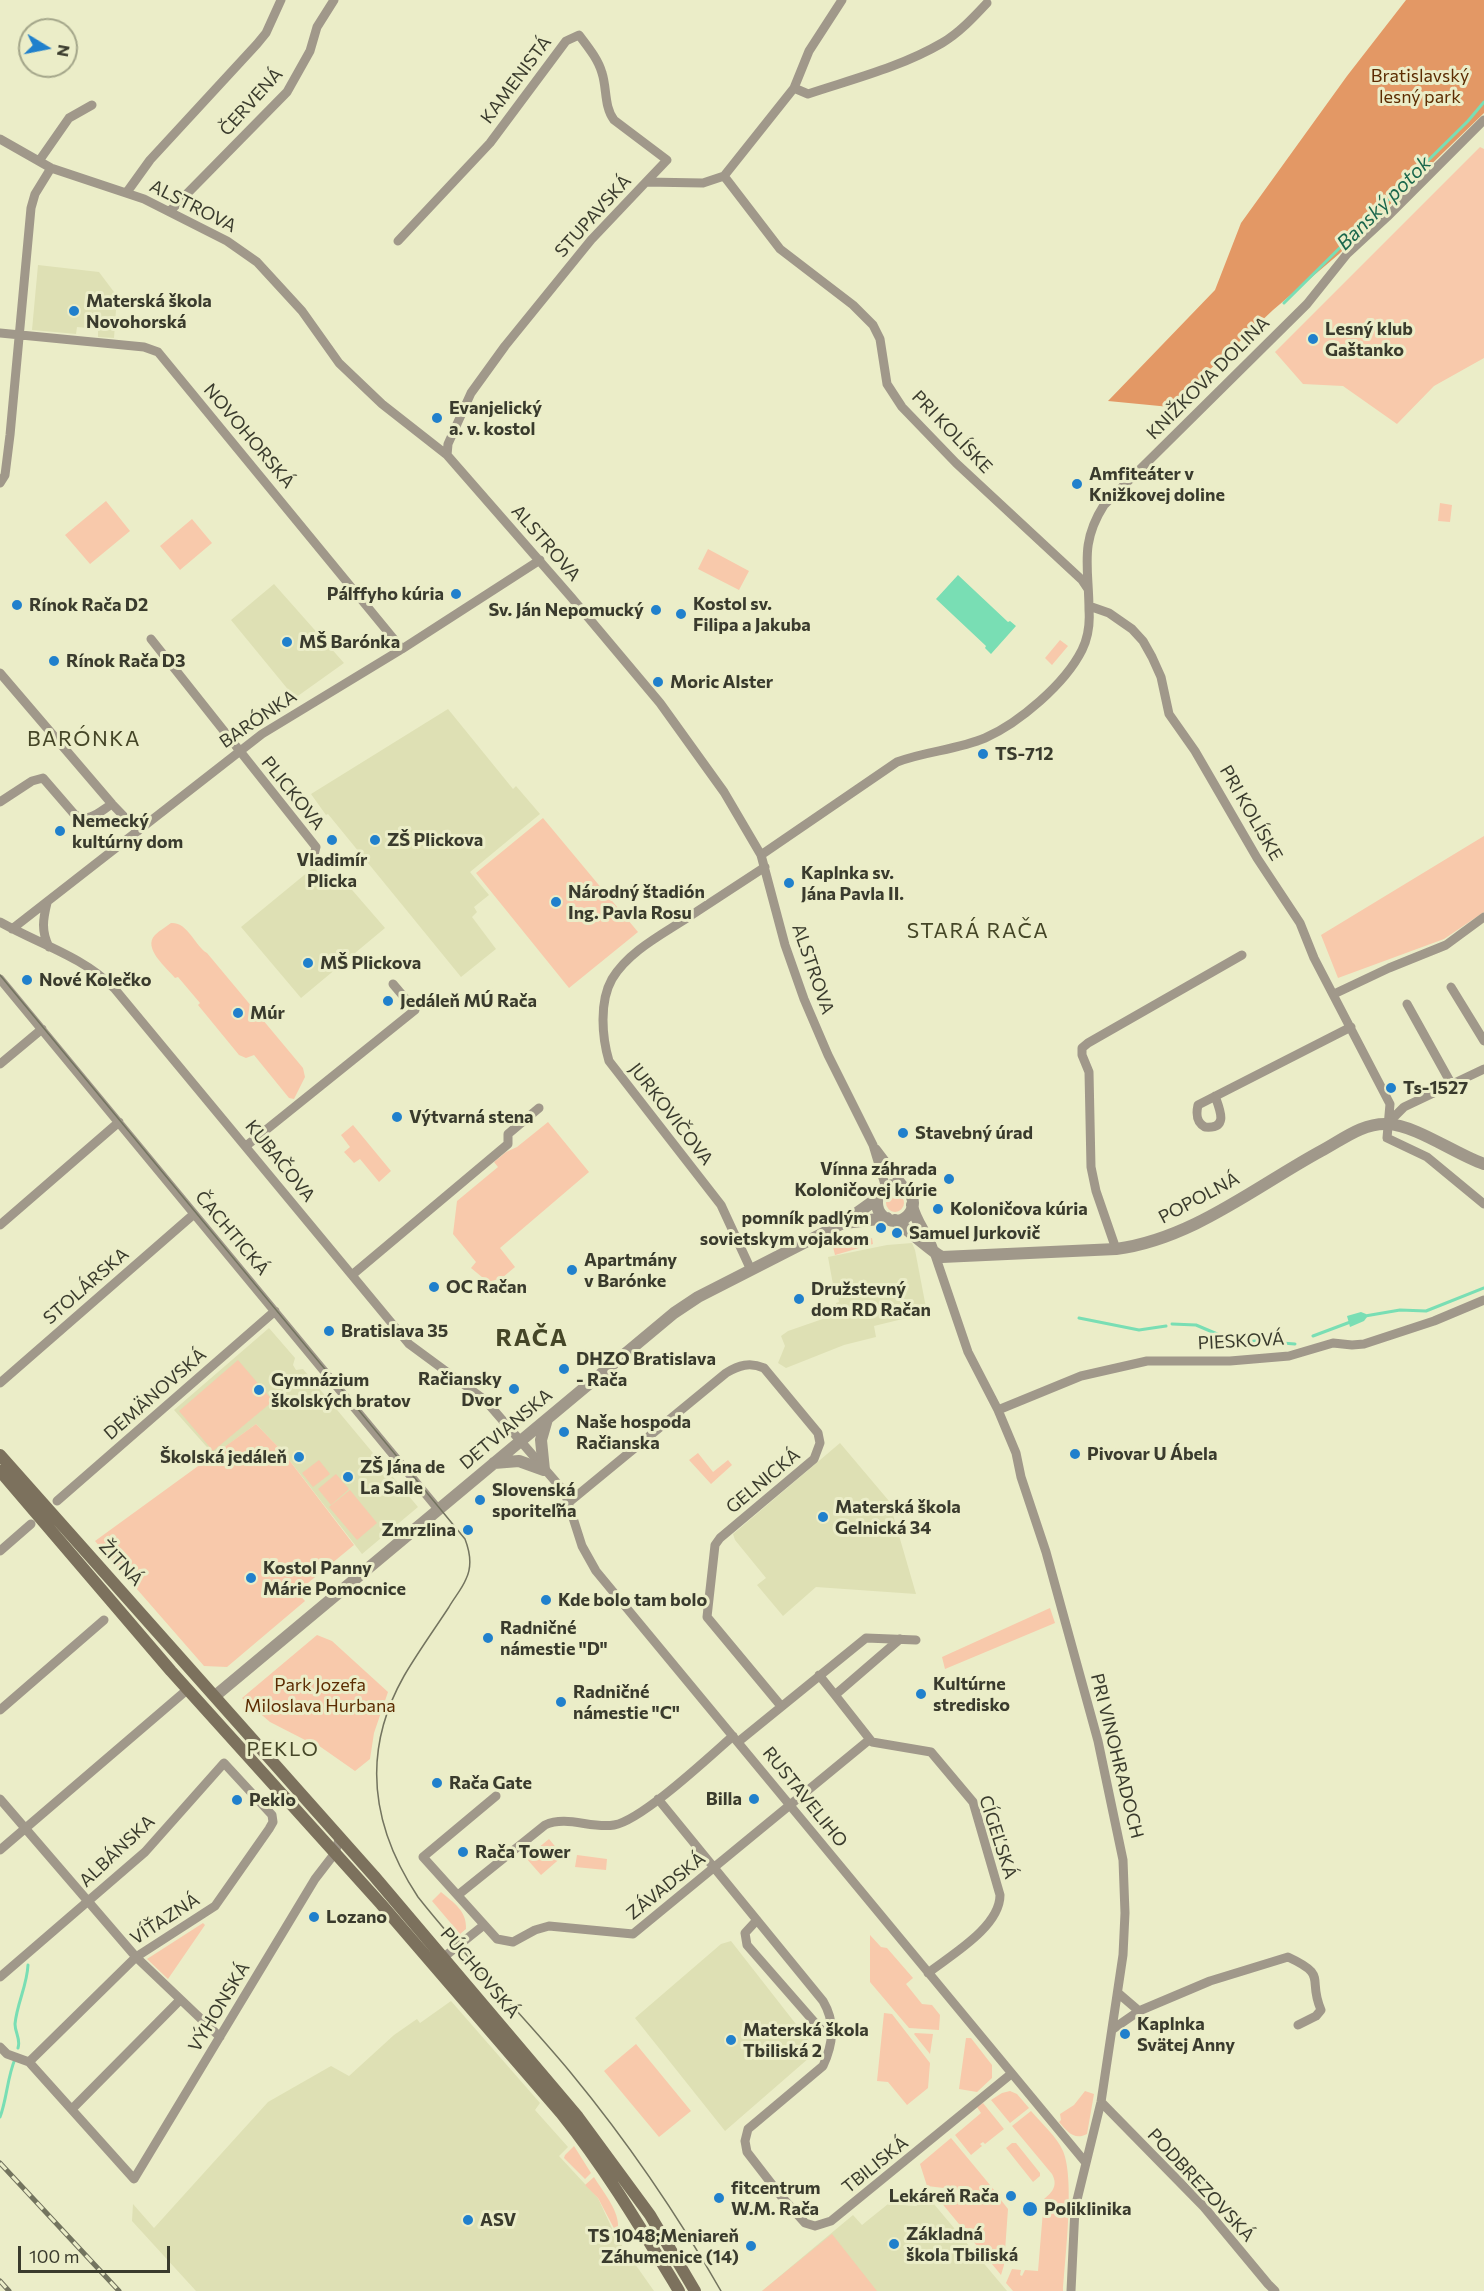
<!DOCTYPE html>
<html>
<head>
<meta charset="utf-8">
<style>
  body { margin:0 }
  #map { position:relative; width:1484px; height:2291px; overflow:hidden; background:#ebedc8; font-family:Commissioner,sans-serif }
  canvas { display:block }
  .north { position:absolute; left:18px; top:18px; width:60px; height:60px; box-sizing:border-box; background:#ebedc8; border:2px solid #a4a68a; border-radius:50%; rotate:100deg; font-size:16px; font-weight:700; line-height:24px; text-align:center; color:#3a3b2d }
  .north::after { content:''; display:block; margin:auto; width:21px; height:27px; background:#2080cc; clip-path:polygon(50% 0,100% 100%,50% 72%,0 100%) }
  .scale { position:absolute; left:18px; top:2246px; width:152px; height:27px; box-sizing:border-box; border:3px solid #3a3b2d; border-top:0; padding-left:8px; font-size:18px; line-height:21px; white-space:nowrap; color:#3a3b2d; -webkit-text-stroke:4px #ebedc8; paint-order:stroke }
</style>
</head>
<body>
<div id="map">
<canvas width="1484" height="2291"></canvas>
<div class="north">N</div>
<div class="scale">100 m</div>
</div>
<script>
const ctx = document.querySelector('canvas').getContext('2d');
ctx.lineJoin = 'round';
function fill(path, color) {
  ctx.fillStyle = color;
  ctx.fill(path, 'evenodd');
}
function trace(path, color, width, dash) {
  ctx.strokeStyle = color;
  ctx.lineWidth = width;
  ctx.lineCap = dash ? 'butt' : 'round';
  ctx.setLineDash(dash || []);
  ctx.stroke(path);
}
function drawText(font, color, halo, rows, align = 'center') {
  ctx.font = font + ' Commissioner,sans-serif';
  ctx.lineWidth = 6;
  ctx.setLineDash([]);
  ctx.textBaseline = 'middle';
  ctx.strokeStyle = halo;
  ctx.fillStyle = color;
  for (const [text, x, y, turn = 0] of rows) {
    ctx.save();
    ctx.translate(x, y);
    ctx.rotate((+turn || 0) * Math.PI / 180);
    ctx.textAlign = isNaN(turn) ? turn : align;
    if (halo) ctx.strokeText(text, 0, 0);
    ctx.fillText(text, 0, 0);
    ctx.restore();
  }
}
fill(new Path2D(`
  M38,265L99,272L117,296L114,338L98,337V329L77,327L76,334L32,330Z
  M274,584L344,663L295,698L231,620Z
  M448,709L513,789L516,786L540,814L470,872L489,895L474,907L477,912L472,917L496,949L461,977L328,814L326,815L311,794Z
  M314,867L324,880L334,881L340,876L385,928L301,998L241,927Z
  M912,1243L915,1250L927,1313L874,1326L876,1337L844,1345L786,1368L778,1363L785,1346L781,1336L788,1331L837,1314L836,1303L839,1302L837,1290H834L828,1257L887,1245Z
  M269,1328L295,1358L293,1365L296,1370L303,1369L418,1507L362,1554L283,1452L256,1424L214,1455L174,1410Z
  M840,1443L889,1501L916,1594L816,1587L783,1616L757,1585L766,1578L735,1540L733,1534Z
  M731,1941L817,2051L725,2131L635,2018L721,1944Z
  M451,2001L540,2103L535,2110L568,2147L559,2156L598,2198L616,2237L654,2291H196L132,2221L133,2204L154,2228L268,2102L331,2066L349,2076L394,2035L417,2019L420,2023Z
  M928,2197L1007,2291H762L853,2215L862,2225L888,2204L916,2206Z`), '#dee0b4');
fill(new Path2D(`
  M1480,147L1484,149V358L1434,386L1397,424L1343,386L1303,384L1275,352Z
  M106,501L130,531L90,564L65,535Z
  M1440,503L1452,505L1450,522L1438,521Z
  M192,519L212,543L180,570L160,546Z
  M708,549L749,571L739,590L698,569Z
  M1060,640L1068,646L1052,665L1045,658Z
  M543,818L638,932L569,988L476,873Z
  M1484,836V912L1444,939L1338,978L1321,935Z
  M171,923C188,922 194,945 207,953L303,1068L305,1077L294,1099L289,1098L254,1055L246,1058L239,1055L198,1005L200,1003L178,977L175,978C167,968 142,948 155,935C160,930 166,927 171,923Z
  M548,1122L589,1172L500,1248L515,1267L502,1278L488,1282L471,1268L476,1262L453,1234L457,1201L498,1167L494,1162L506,1152L517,1147Z
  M353,1125L391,1171L379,1182L360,1159L354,1163L344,1152L350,1147L341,1135Z
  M886 1203a9 9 0 1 1 18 0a9 9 0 1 1-18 0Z
  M872,1238L873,1244L835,1255L833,1247Z
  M238,1360L273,1401L213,1451L179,1411Z
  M256,1424L283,1452L354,1545L297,1592L305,1601L227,1667L204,1666L95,1541Z
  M698,1453L713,1472L728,1460L732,1465L711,1484L689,1460Z
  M319,1460L330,1474L313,1487L302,1473Z
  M336,1474L349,1489L331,1505L318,1489Z
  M350,1490L377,1523L357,1540L329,1507Z
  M1050,1608L1055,1623L945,1669L942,1657Z
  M317,1635L332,1641L388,1692L374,1733L370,1759L355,1771L315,1743L309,1742L270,1722L242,1698Z
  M549,1839L563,1856L541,1875L526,1858Z
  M577,1855L607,1859L606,1870L575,1867Z
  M441,1892C454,1903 467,1911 466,1929L460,1934L432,1901Z
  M203,1923L205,1925L168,1979L147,1959Z
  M870,1935L881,1947L887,1948L913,1978L906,1984L922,2004L932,2005L940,2015L939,2030L909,2028L870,1982Z
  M884,2013L892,2014L930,2063L928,2088L907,2105L888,2082L877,2081Z
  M915,2033L933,2034L930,2054L914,2034Z
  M966,2038H971L992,2065V2078L977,2092L959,2089Z
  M636,2044L691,2111L659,2137L604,2071Z
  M1010,2091L1017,2094L1029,2108L1010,2123L991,2100L1002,2093Z
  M1085,2091L1094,2094L1087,2134C1074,2141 1067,2131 1059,2122L1061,2120L1060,2114L1074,2105Z
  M983,2103L1004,2129L985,2144L983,2142L980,2144L982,2146L971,2155L955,2135L981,2113L977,2107Z
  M1031,2111C1041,2123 1057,2137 1063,2151C1075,2179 1065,2258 1063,2291H1013L1006,2283L1012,2269L1021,2270L1020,2275L1022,2276L1025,2270L1038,2271L1044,2199C1053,2192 1058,2185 1052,2174L1012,2126Z
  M951,2138L995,2191L994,2194L927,2186L920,2164Z
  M1012,2143H1016L1040,2173V2176L1033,2182L1006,2148Z
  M574,2146L591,2173L585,2179L564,2158L565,2155Z
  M594,2177C604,2194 623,2214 617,2234L598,2198L585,2185Z
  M945,2194L1001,2200L1008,2209L1004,2265L1001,2275L940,2201Z
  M832,2234L877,2291H762Z`), '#f8c9ab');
fill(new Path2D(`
  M1406,0H1484V113L1339,254L1273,310L1170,407L1108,401L1215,290L1241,223L1347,76Z`), '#e39865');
fill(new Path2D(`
  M958,575L1008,622L1010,621L1016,626L991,654L985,648L986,646L936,599Z
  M1361,1312L1366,1314L1367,1317L1364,1321L1350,1327L1347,1316Z`), '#79deb4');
trace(new Path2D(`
  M1284,303L1468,121L1484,102
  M1365,1316L1400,1310L1426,1311L1484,1288
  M1079,1318L1139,1330L1166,1326
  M1172,1324L1196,1325L1236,1342L1255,1341L1295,1344
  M1313,1336L1353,1321
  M18,2048C21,2039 15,2033 15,2024C17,2003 27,1986 28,1965
  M0,2117C7,2099 7,2078 15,2059`), '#79deb4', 3);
trace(new Path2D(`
  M794,88L808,94C853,79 901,67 942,43C959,33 974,17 987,3
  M0,139L51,168L144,199L227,241L257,262L302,311L339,363L382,404L447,455L571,597L660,703L724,792L761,855L785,945L804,999L828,1055L873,1145L886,1188
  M39,161L69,118L92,105
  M724,176L780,249L853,305L873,325L880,339L887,384L902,407L956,463L1082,580L1088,589
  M127,192L150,160L257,44L266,33L281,0
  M170,211L287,92L310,51L317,27L334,0
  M398,241L490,143L566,41L579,35C588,47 598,59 602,73C607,88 604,107 614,120L667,160L646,182
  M0,333L144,347L158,352L402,649
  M447,455L448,444L471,393L505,346L591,240L646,182L703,183L724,176L794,88L809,51L842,0
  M0,483L5,475L10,435L31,208L35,194L51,168
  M1089,606L1109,613L1132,629L1143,641L1152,657L1161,677L1169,714L1195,751L1257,858L1300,923L1314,958L1390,1104L1387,1138L1427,1157L1484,1204
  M151,639L316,847L314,855
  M0,673L112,804L138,831
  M0,802L32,781L43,778L75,815C90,823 99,812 112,804
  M761,855L897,762C925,751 957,750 985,738C1019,723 1065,684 1082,650C1088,638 1090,624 1089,610C1089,568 1079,544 1104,505L1307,304L1347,254L1387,217L1484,120
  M47,903C43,919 41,931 49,947
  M0,922C39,944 82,956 114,988L409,1344L485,1400L562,1489L566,1496L582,1546L596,1571L1086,2163
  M12,929L262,734L402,649L540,560
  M0,979L438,1509
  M1451,987L1484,1041
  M1334,994L1389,968L1446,945L1484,917
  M1407,1004L1452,1085
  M0,1064L42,1029
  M1215,1096C1220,1110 1229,1129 1205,1127C1196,1122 1196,1114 1198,1105L1351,1027
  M1387,1124L1404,1107L1484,1069
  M246,1146L415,1010L393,984
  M876,1149L907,1190
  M0,1225L119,1122
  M1116,1249L1096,1191L1091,1167L1089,1072L1082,1055V1048L1088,1043L1242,955
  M935,1255L968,1352L998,1410L1016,1453L1021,1477L1046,1552L1098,1741L1123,1860L1125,1913L1123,1955L1101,2102L1075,2208L1071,2291
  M751,1270L721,1205L609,1061C602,1037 599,1002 612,979C628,952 661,935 687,918C713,901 739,884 765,867
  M352,1275L508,1144V1134L539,1108
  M0,1383L194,1214
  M998,1410L1081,1376L1147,1361H1230L1289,1356L1333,1343L1352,1345L1364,1344L1434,1321L1484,1300
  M57,1501L275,1311
  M568,1503L726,1373C739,1365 750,1362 764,1368L818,1433L820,1443L814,1459L720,1538L715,1545L707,1617L781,1706
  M0,1551L31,1524
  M819,1675L835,1695L900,1639
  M835,1695L872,1742L931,1752L973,1802L1000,1895C1000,1927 951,1955 928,1973
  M0,1710L104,1620
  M738,1742L866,1638L916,1640
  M496,1796L423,1857L497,1939L513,1942L535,1930L549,1926L633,1934L869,1740
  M0,1799L136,1957L220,2037
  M658,1799L823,2001C836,2023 833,2044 823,2066L748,2129L745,2141L747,2152L781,2196L805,2223L815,2226L831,2221L1011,2074
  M0,1850L188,1689
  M458,1895L545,1825C567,1815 591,1829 614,1825C642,1820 709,1757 733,1736
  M757,1920L745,1933L747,1945L823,2032L832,2035
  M439,1961L484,1925
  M0,1977L145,1852L224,1763L272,1815L273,1822L269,1829L215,1906L136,1957L29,2062
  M1139,2011L1210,1981L1288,1957C1329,1976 1307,1978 1321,2010L1316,2016L1298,2025
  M1113,2029L1139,2011L1118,1993
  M0,2047L7,2054L29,2062L134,2179L315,1879L335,1853L340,1836
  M1101,2102L1204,2207L1268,2284L1275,2291
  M72,2109L180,2000`), '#a0988a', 9);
trace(new Path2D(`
  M877 1203a18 18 0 1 1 36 0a18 18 0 1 1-36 0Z
  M912,1205C915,1221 927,1234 932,1249
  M895,1220C904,1227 936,1255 942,1257L1116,1249C1192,1239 1255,1187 1321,1151C1342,1140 1362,1123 1387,1124C1416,1125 1455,1154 1484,1164
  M844,1223L887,1218
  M494,1463L519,1461L544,1470L541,1440L547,1419
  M215,1696L674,1313L698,1297L843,1223L878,1198`), '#a0988a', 12);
trace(new Path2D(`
  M0,1455L374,1876L578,2117L650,2215L695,2291
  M0,1471L171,1671L381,1904L561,2113C606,2169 642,2230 679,2291`), '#7c715d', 12);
trace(new Path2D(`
  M0,975L465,1539C470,1552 472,1567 466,1579C462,1589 454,1598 449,1607C434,1630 418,1652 404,1676C361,1752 371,1826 418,1897C466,1958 521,2013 571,2073C627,2141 677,2214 721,2291`), '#73745f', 1.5);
const rail = new Path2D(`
  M0,2163L119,2291
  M0,2281L9,2291`);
trace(rail, '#73745f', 5);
trace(rail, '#ebedc8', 3, [9]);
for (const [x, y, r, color] of [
  [74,311,6,"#2080cc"],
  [1313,339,6,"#2080cc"],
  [437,418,6,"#2080cc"],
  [1077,484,6,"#2080cc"],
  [456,594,6,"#2080cc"],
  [17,605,6,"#2080cc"],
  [656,610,6,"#2080cc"],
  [681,614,6,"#2080cc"],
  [287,642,6,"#2080cc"],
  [54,661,6,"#2080cc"],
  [658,682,6,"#2080cc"],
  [983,754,6,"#2080cc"],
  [60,831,6,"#2080cc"],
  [332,840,6,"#2080cc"],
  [375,840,6,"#2080cc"],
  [789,883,6,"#2080cc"],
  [556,902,6,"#2080cc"],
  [308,963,6,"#2080cc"],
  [27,980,6,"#2080cc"],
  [388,1001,6,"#2080cc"],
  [238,1013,6,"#2080cc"],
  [1391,1088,6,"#2080cc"],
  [397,1117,6,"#2080cc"],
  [903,1133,6,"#2080cc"],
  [949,1179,6,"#2080cc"],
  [938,1209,6,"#2080cc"],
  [881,1228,6,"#2080cc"],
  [897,1233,6,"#2080cc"],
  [572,1270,6,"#2080cc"],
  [434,1287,6,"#2080cc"],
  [799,1299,6,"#2080cc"],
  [329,1331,6,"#2080cc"],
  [564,1369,6,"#2080cc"],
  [514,1389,6,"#2080cc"],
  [259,1390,6,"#2080cc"],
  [564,1432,6,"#2080cc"],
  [1075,1454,6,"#2080cc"],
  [299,1457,6,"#2080cc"],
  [348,1477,6,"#2080cc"],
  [480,1500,6,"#2080cc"],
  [823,1517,6,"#2080cc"],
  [468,1530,6,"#2080cc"],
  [251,1578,6,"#2080cc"],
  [546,1600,6,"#2080cc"],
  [488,1638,6,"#2080cc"],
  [921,1694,6,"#2080cc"],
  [561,1702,6,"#2080cc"],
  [437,1783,6,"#2080cc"],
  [754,1799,6,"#2080cc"],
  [237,1800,6,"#2080cc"],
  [463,1852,6,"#2080cc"],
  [314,1917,6,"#2080cc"],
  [1125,2034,6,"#2080cc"],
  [731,2040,6,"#2080cc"],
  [1011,2196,6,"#2080cc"],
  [719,2198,6,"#2080cc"],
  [1030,2209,8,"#2080cc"],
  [468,2220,6,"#2080cc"],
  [894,2244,6,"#2080cc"],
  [751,2246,6,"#2080cc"]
]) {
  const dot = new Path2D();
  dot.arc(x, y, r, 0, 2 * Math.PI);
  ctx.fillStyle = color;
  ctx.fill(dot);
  trace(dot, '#ebedc8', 2);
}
drawText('18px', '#5c2c02', '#ebedc8', [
  ["Bratislavský",1420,76],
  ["lesný park",1420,97],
  ["Park Jozefa",320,1685],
  ["Miloslava Hurbana",320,1706]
]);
drawText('18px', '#3a3b2d', '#ebedc8', [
  ["KAMENISTÁ",516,80,-53],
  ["ČERVENÁ",251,102,-48],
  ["ALSTROVA",193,206,27],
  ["STUPAVSKÁ",593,216,-48],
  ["KNIŽKOVA DOLINA",1208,378,-45],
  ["PRI KOLÍSKE",952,432,46],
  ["NOVOHORSKÁ",249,436,50],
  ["ALSTROVA",546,543,49],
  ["BARÓNKA",258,719,-34],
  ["PLICKOVA",293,793,51],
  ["PRI KOLÍSKE",1251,813,60],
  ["ALSTROVA",813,969,71],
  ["JURKOVIČOVA",671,1114,52],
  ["KUBAČOVA",280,1161,51],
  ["POPOLNÁ",1199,1198,-28],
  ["ČACHTICKÁ",232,1233,50],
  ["STOLÁRSKA",86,1286,-41],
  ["PIESKOVÁ",1241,1341,-3],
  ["DEMÄNOVSKÁ",155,1394,-41],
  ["DETVIANSKA",506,1429,-40],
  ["GELNICKÁ",763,1481,-40],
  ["ŽITNÁ",121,1563,47],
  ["PRI VINOHRADOCH",1117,1756,76],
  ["RUSTAVELIHO",805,1797,51],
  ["CÍGEĽSKÁ",998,1837,72],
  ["ALBÁNSKA",117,1851,-43],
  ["ZÁVADSKÁ",666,1886,-39],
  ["VÍŤAZNÁ",165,1919,-33],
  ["PÚCHOVSKÁ",480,1973,50],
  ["VÝHONSKÁ",219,2007,-59],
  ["TBILISKÁ",875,2165,-39],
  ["PODBREZOVSKÁ",1201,2185,47]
]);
drawText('bold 18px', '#3a3b2d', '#ebedc8', [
  ["Materská škola",86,301],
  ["Novohorská",86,322],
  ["Lesný klub",1325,329],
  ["Gaštanko",1325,350],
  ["Evanjelický",449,408],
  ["a. v. kostol",449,429],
  ["Amfiteáter v",1089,474],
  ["Knižkovej doline",1089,495],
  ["Pálffyho kúria",444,594,"right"],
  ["Kostol sv.",693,604],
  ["Filipa a Jakuba",693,625],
  ["Rínok Rača D2",29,605],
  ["Sv. Ján Nepomucký",644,610,"right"],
  ["MŠ Barónka",299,642],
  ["Rínok Rača D3",66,661],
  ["Moric Alster",670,682],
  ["TS-712",995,754],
  ["Nemecký",72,821],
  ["kultúrny dom",72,842],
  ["ZŠ Plickova",387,840],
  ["Vladimír",332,860,"center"],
  ["Plicka",332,881,"center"],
  ["Kaplnka sv.",801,873],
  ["Jána Pavla II.",801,894],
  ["Národný štadión",568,892],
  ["Ing. Pavla Rosu",568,913],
  ["MŠ Plickova",320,963],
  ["Nové Kolečko",39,980],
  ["Jedáleň MÚ Rača",400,1001],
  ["Múr",250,1013],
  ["Ts-1527",1403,1088],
  ["Výtvarná stena",409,1117],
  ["Stavebný úrad",915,1133],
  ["Vínna záhrada",937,1169,"right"],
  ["Koloničovej kúrie",937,1190,"right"],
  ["Koloničova kúria",950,1209],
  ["pomník padlým",869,1218,"right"],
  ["sovietskym vojakom",869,1239,"right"],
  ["Samuel Jurkovič",909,1233],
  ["Apartmány",584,1260],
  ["v Barónke",584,1281],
  ["OC Račan",446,1287],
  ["Družstevný",811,1289],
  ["dom RD Račan",811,1310],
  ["Bratislava 35",341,1331],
  ["DHZO Bratislava",576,1359],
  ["- Rača",576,1380],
  ["Račiansky",502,1379,"right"],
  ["Dvor",502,1400,"right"],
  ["Gymnázium",271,1380],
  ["školských bratov",271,1401],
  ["Naše hospoda",576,1422],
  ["Račianska",576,1443],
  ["Pivovar U Ábela",1087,1454],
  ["Školská jedáleň",287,1457,"right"],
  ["ZŠ Jána de",360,1467],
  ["La Salle",360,1488],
  ["Slovenská",492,1490],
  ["sporiteľňa",492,1511],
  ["Materská škola",835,1507],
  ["Gelnická 34",835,1528],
  ["Zmrzlina",456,1530,"right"],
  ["Kostol Panny",263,1568],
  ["Márie Pomocnice",263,1589],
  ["Kde bolo tam bolo",558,1600],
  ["Radničné",500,1628],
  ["námestie \"D\"",500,1649],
  ["Kultúrne",933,1684],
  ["stredisko",933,1705],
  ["Radničné",573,1692],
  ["námestie \"C\"",573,1713],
  ["Rača Gate",449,1783],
  ["Billa",742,1799,"right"],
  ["Peklo",249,1800],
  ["Rača Tower",475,1852],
  ["Lozano",326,1917],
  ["Kaplnka",1137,2024],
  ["Svätej Anny",1137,2045],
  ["Materská škola",743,2030],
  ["Tbiliská 2",743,2051],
  ["fitcentrum",731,2188],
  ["W.M. Rača",731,2209],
  ["Lekáreň Rača",999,2196,"right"],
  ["Poliklinika",1044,2209],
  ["ASV",480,2220],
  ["Základná",906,2234],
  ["škola Tbiliská",906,2255],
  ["TS 1048;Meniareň",739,2236,"right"],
  ["Záhumenice (14)",739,2257,"right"]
], 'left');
drawText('italic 20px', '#1a674c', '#ebedc8', [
  ["Banský potok",1384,203,-45]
]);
ctx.letterSpacing = '1.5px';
drawText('20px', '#454627', '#ebedc8', [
  ["PEKLO",283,1749]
]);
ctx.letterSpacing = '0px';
ctx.letterSpacing = '1.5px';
drawText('21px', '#454627', '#ebedc8', [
  ["BARÓNKA",84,739],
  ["STARÁ RAČA",978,931]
]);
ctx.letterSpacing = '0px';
ctx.letterSpacing = '1.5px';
drawText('bold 24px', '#454627', '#ebedc8', [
  ["RAČA",532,1338]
]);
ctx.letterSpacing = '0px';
</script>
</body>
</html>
